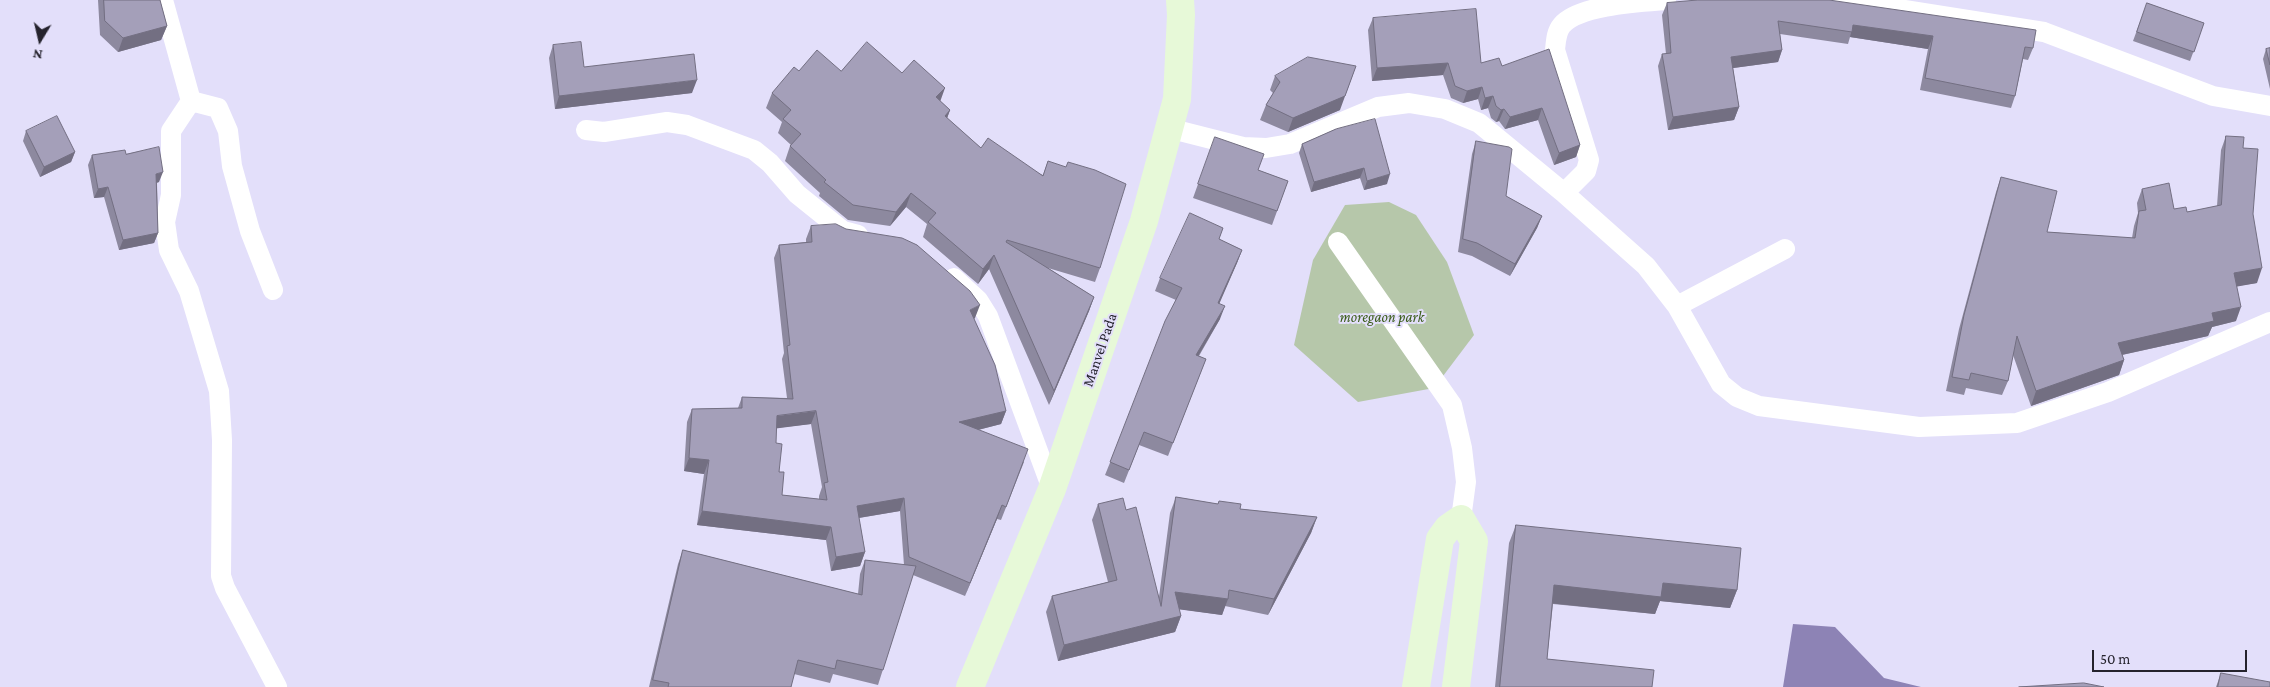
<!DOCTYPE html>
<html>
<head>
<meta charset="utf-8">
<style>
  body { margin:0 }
  #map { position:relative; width:2270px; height:687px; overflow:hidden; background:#e3dffa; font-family:"Crimson Pro",serif }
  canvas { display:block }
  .north { position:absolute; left:15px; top:15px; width:50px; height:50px; -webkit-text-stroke:4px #e3dffa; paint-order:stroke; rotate:189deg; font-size:14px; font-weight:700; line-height:20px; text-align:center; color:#25232d }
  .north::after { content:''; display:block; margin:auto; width:18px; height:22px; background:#25232d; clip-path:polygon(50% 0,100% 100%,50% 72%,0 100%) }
  .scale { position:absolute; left:2092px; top:650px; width:155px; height:22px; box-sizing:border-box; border:2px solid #25232d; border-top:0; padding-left:6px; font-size:15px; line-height:18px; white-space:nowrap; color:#25232d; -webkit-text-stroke:4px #e3dffa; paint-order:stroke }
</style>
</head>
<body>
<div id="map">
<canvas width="2270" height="687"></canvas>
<div class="north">N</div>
<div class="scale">50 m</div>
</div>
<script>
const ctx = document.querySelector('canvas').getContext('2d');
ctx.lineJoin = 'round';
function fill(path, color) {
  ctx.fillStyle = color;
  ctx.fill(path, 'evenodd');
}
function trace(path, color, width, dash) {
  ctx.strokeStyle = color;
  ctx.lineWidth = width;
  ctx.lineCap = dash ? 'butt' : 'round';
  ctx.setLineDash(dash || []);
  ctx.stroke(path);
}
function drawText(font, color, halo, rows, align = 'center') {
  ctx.font = font + ' "Crimson Pro",serif';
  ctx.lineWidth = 4;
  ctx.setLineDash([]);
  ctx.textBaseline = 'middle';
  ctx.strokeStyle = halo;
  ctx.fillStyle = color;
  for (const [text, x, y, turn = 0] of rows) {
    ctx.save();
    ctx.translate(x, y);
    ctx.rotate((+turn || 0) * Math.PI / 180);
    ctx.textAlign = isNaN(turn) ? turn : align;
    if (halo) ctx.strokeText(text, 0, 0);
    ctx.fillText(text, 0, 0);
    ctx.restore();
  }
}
fill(new Path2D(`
  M1389,202L1416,215L1447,262L1474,335L1434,388L1358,402L1294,345L1313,260L1345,205Z`), '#b6c7aa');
fill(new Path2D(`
  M1793,624L1835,627L1884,678L1921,687H1783Z`), '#8d83b5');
trace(new Path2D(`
  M163,0L191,101L218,108L228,131L232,166L250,231L273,290
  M1842,0L2044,32L2213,96L2270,106
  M191,101L171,131V195L165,222L169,250L189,291L219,391L222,440L221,576L225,588L277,687
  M1168,128L1243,147L1266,148L1290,144L1378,107L1409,103L1445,109L1479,123L1564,193L1586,171L1589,160L1555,50C1556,41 1556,32 1562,25C1579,5 1641,2 1666,0
  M586,130L604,132L667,122L687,125L754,150L770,163L797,194L843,231L858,235
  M1564,193L1646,266L1677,306L1721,384L1737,397L1759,406L1919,427L2017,423L2108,392L2270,322
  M1338,242L1452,405L1462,448L1466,482L1461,519
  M954,278L978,300L988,316L1052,489
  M1677,306L1785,249`), '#fff', 20);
trace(new Path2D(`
  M970,687L1052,489L1144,221L1177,99L1181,15L1180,0
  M1416,687L1440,539L1448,528L1461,519L1474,541L1456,687`), '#e7f9d8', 28);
fill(new Path2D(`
  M98,0H160L167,26L161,40L118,52L100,35Z
  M1698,0L2033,48L2028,60L2023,59L2015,96L2011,108L1920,90L1928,49L1850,37L1848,44L1780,34L1782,50L1778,62L1733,68L1739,107L1734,120L1668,130L1658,66L1662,54H1666L1662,15L1667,3Z
  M2147,3L2204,23L2190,61L2133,41Z
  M1373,18L1481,63L1502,66L1580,145L1576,157L1554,165L1538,120L1505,129L1499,121L1496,122L1491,118L1488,108L1481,110L1478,99L1463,103L1451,98L1443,75L1372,81L1368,30Z
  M553,45L584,67L692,93L555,109L549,58Z
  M2270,48V89L2263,59L2266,49Z
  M799,71H841L902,73L940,101L950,110L947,118L981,148L1043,175L1048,161L1100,268L1095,282L1048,268L1094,297L1089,311L1049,405L989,269L978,284L923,237L927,224L906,207L890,226L848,220L819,196L820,193L785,161L790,146L791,145L778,133L782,122L766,108L772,93Z
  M1275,76L1340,110L1288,132L1260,120L1266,105L1273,93L1270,90Z
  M1336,129L1387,184L1364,190L1360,178L1311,192L1299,153L1302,144Z
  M26,131L75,152L71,162L40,177L23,141Z
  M2226,136L2243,148L2253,214L2257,283L2237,286L2236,321L2212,327L2208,336L2122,355L2124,360L2119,375L2031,406L2013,355L2008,381L2002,395L1966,388L1964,395L1946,391L1959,329L1996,192L2001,177L2047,232L2132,238L2134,226L2138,213L2137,203L2142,189L2174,209L2187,212L2217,206L2221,150Z
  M1215,137L1258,170L1288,181L1272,225L1193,198Z
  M1476,141L1506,196L1542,216L1537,228L1510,276L1472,256L1458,252L1472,154Z
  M126,154L159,182L157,183L158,233L154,243L119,250L104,197L94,198L88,165L92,155Z
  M811,226L975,318L974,319L1006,411L1001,424L978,430L1024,462L1001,520L997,519L965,596L913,575L878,685L833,674L830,683L794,674L791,687H649L678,564L683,550L858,594L860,574L865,560L904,565L900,511L859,518L865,552L860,566L831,571L826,540L697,525L704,474L684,471L687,422L692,409L738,408L742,397L787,398L782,359L784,353L774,258L779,245L806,242V239ZM811,424L822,487L819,496V499L782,495L776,443V428Z
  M1223,228L1219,239L1242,250L1237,263L1219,303L1220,319L1199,356L1206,359L1168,456L1139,445L1124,483L1105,475L1176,300L1155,291L1160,278Z
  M1176,497L1218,504L1219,501L1240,509L1317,517L1311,533L1268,615L1225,606L1222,615L1179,609L1181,616L1175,632L1058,661L1046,612L1052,596L1108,582L1092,520L1098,504L1126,510L1159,597L1170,513Z
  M1516,525L1737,590L1730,608L1660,601L1655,614L1553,604L1547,659L1652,687H1495L1509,543Z
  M2221,673L2270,687H2216Z`), '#8d899f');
fill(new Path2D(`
  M1853,25L1933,36L1928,49L1850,37Z
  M167,26L161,40L118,52L123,38Z
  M1782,50L1778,62L1726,69L1731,57Z
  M1448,63L1443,75L1372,81L1377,68Z
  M1356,66L1340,110L1288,132L1293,118Z
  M697,80L692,93L555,109L559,96Z
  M1482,87L1478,99L1463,103L1467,91Z
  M945,88L940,102L936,97Z
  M1493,96L1488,108L1481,110L1485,98Z
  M1739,107L1734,120L1668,130L1673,117Z
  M1542,108L1538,120L1505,129L1510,117Z
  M1504,109L1499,121L1496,122L1501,110Z
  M950,110L945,124V116Z
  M1580,145L1576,157L1554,165L1559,153Z
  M75,152L71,162L40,177L44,167Z
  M1364,168L1360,178L1311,192L1314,182Z
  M163,172L159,182L153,183L156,174Z
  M1390,174L1387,184L1364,190L1367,181Z
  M108,187L104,197L94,198L98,189Z
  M911,193L906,207L890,226L896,212Z
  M1542,216L1537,228L1510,276L1515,264Z
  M158,233L154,243L119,250L123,240Z
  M1242,250L1237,263L1214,316L1218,303Z
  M994,255L989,269L978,284L983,269Z
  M2262,268L2257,283L2229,288L2234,273Z
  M1094,297L1089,311L1049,405L1054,391Z
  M980,305L975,318L966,323L970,310Z
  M1225,306L1220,319L1191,368L1196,355Z
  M2241,307L2236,321L2212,327L2208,336L2112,357L2118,343L2212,313Z
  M2124,360L2119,375L2031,406L2036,391Z
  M816,411L811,424L772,429L777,416Z
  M1006,411L1001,424L954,436L959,422Z
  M689,458L709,460L704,474L684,471Z
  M904,498L900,511L852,519L857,506Z
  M1002,505L997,519L965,596L970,583Z
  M702,511L831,527L826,540L697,525Z
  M1317,517L1311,533L1268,615L1274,599Z
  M865,552L860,566L831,571L836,557Z
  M1663,583L1737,590L1730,608L1660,601L1655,614L1548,603L1554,585Z
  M1175,592L1228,599L1222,615L1169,608Z
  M1181,616L1175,632L1058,661L1064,645Z`), '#736f82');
const building = new Path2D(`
  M104,0H160L167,26L123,38L105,21Z
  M1698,0H1829L2036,30L2033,48L2025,47L2015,96L1925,78L1933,36L1853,25L1852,32L1778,21L1782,50L1731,57L1739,107L1673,117L1662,54L1671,53L1667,3Z
  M2147,3L2204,23L2194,52L2137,32Z
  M1476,9L1481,63L1499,58L1502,66L1549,49L1580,145L1559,153L1542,108L1510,117L1504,109L1501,110L1496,106L1493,96L1485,98L1482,87L1467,91L1455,86L1448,63L1377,68L1373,18Z
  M581,42L584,67L694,54L697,80L559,96L553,45Z
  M867,42L902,73L914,60L945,88L936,97L950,110L945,116L981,148L988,138L1043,176L1048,161L1066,167L1068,162L1095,170L1126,184L1100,268L1007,240L1006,242L1094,297L1054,391L994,255L983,269L928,222L936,213L911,193L896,212L853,205L824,182L826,180L790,146L801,134L783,119L791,110L772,93L794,67L799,71L817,50L841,71Z
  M2270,48V65L2266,49Z
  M1308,57L1356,66L1345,96L1293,118L1266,105L1280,82L1275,76Z
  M57,116L75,152L44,167L26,131Z
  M1375,119L1390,174L1367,181L1364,168L1314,182L1302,144L1336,129Z
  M2226,136L2244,137L2243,148L2258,149L2253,214L2262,268L2234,273L2241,307L2212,313L2214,321L2118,343L2124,360L2036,391L2017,336L2008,381L1971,373L1969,380L1952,377L1964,315L2001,177L2057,191L2047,232L2135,238L2139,211L2146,210L2142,189L2169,183L2174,209L2186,207L2187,212L2221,205Z
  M1215,137L1264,154L1258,170L1288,181L1277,211L1198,184Z
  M1476,141L1509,147L1512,149L1506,196L1542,216L1515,264L1477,243L1463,239Z
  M159,147L163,172L156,174L158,233L123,240L108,187L98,189L92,155L125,150L126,154Z
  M1190,213L1223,228L1219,239L1242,250L1218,303L1225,306L1196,355L1206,359L1173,443L1144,432L1129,470L1110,462L1165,321L1182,288L1160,278Z
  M836,224L846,229L902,238L917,245L970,291L980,305L970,310L995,365L1006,411L959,422L1028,449L1006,507L1002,505L970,583L909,557L904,498L857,506L865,552L836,557L831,527L702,511L709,460L689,458L692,409L742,408V397L793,399L787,346L790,345L779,245L812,242L811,226ZM816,411L828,482L824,483L827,500L782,495L784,472H779L782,444L776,443L777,416Z
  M1176,497L1218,504L1219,501L1241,504L1240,509L1317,517L1274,599L1229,590L1228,599L1175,592L1181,616L1064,645L1052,596L1117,580L1098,504L1123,498L1126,510L1136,507L1161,606Z
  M1516,525L1741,548L1737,590L1663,583L1661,597L1554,585L1547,659L1654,670L1652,687H1500Z
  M683,550L862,595L865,560L916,566L883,670L837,660L835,669L798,660L791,687H668L669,683L653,680Z
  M2221,673L2270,682V687H2218Z
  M2084,683L2104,687H2019Z`);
fill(building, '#a49fb9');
trace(building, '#736f82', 1);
drawText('italic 15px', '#385b16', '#e3dffa', [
  ["moregaon park",1382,317]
]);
drawText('15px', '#25232d', '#e3dffa', [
  ["Manvel Pada",1100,350,-71]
]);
</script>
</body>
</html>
